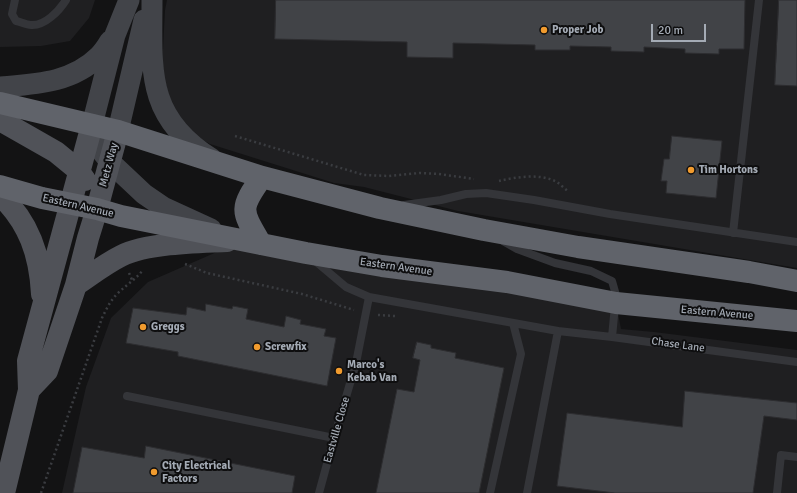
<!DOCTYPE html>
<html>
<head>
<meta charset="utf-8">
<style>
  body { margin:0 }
  #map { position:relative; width:797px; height:493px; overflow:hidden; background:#131314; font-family:Signika,sans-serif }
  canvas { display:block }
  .scale { position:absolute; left:651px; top:24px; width:55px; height:18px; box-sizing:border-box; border:2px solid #a4abb5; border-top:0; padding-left:5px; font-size:12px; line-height:14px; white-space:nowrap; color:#a4abb5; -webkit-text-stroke:3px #0e0e0f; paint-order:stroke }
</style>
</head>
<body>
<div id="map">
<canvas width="797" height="493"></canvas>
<div class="scale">20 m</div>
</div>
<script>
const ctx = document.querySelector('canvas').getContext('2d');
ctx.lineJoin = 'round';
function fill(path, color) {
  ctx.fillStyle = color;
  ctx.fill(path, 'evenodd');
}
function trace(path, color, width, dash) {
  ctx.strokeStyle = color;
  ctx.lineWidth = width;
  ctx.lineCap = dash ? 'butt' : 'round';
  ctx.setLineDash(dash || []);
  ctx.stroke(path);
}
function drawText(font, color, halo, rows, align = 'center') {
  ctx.font = font + ' Signika,sans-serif';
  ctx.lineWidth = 4;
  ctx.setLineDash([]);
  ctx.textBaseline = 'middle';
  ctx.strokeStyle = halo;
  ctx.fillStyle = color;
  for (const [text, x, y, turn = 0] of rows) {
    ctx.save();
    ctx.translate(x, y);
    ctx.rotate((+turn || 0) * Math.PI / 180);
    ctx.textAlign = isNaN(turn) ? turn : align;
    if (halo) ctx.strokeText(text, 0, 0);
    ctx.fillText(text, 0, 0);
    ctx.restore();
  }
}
fill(new Path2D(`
  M0,0H95L89,18L70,41L41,46L0,47Z
  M167,0H797V268L458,211L364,187L334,183L210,144L194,135L172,109L162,69L165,10Z
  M242,241L616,303L621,329L654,332L797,350V493H62L86,387L111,318L148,282Z`), '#1f1f21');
const building = new Path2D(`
  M276,0H745L744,49H719V54L685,53V49L644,47V52L611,51V47L570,46V50H535V45L453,43V58L407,57V42L275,39Z
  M779,0H797V86L775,85Z
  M672,136L722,141L716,198L666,193L667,181H661L664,159H669Z
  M206,304L232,309L233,306L248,309L246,319L284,327L286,316L301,320L300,324L326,329L324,336L336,338L327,386L178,356V352L126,343L133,308L186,315L187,307L205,311Z
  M417,342L431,345V348L456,353L455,358L504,368L479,493H376L397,389L414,392L420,360L413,358Z
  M685,391L797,403V420L764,416L753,493H615L557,486L567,413L682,427Z
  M146,446L295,476L292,493H73L82,447L144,458Z`);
fill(building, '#414347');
trace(building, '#2d2d30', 1);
trace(new Path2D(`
  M235,136L364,175L389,176L420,173L439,174L474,179
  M499,181C516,177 540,173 557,182C561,185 565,189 569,192
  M185,264L207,273L302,294L354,310
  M129,273L133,282
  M378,315L395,316
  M41,493L102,318C106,310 110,301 117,294C126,285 135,280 143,270`), '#3a3c40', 2.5, [2, 3]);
trace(new Path2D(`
  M15,0L12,14L16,21C21,22 26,25 31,25C45,26 59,11 66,0
  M404,205L441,200L466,194L486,193L534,200L610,214L797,242
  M733,233L759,0
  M503,241L517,249L555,263L591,271L612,281L616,295L612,337
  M314,260L346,287L369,297L558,331L612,337L797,362
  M127,396L334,438
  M319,493L334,438L356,363L369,297
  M490,493L521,354L513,323
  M527,493L558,331
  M777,493L781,455L797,457`), '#343539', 8);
trace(new Path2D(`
  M129,0L115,35L92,125L99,148L110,162L144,194L163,207L211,229
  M152,0C152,70 145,117 212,159
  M0,87C35,84 72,83 99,56C103,52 107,46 110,41
  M118,131L144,20`), '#424449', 21);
trace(new Path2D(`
  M0,120L56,152L78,170L85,180
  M0,195C29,222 40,255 42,294
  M76,285C91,275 105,264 121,256C146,243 198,242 227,241
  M29,390L47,371L76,285L88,238L97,209L118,131
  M4,493L29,390L28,361L92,125`), '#505258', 22);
trace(new Path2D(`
  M0,103L118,131L262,177L380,208L484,230L578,247L749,272L797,281
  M0,186L42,198L97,209L121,216L306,253L382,266L507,282L616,303L797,321
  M261,244C241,210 239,209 262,177`), '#60636a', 22);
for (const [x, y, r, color] of [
  [544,30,4,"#f19b2e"],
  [691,170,4,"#f19b2e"],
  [143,327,4,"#f19b2e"],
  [257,347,4,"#f19b2e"],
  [339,371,4,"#f19b2e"],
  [154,472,4,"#f19b2e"]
]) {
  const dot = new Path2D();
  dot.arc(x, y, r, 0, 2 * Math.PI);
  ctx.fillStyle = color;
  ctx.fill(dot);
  trace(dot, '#0e0e0f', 1.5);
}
drawText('bold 11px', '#a4abb5', '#0e0e0f', [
  ["Proper Job",552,30],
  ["Tim Hortons",699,170],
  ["Greggs",151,327],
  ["Screwfix",265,347],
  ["Marco's",347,365],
  ["Kebab Van",347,378],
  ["City Electrical",162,466],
  ["Factors",162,479]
], 'left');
drawText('11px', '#a4abb5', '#0e0e0f', [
  ["Metz Way",109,165,-75],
  ["Eastern Avenue",78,206,13],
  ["Eastern Avenue",396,267,8],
  ["Eastern Avenue",717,313,5],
  ["Chase Lane",678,345,8],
  ["Eastville Close",337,430,-74]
]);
</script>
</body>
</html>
